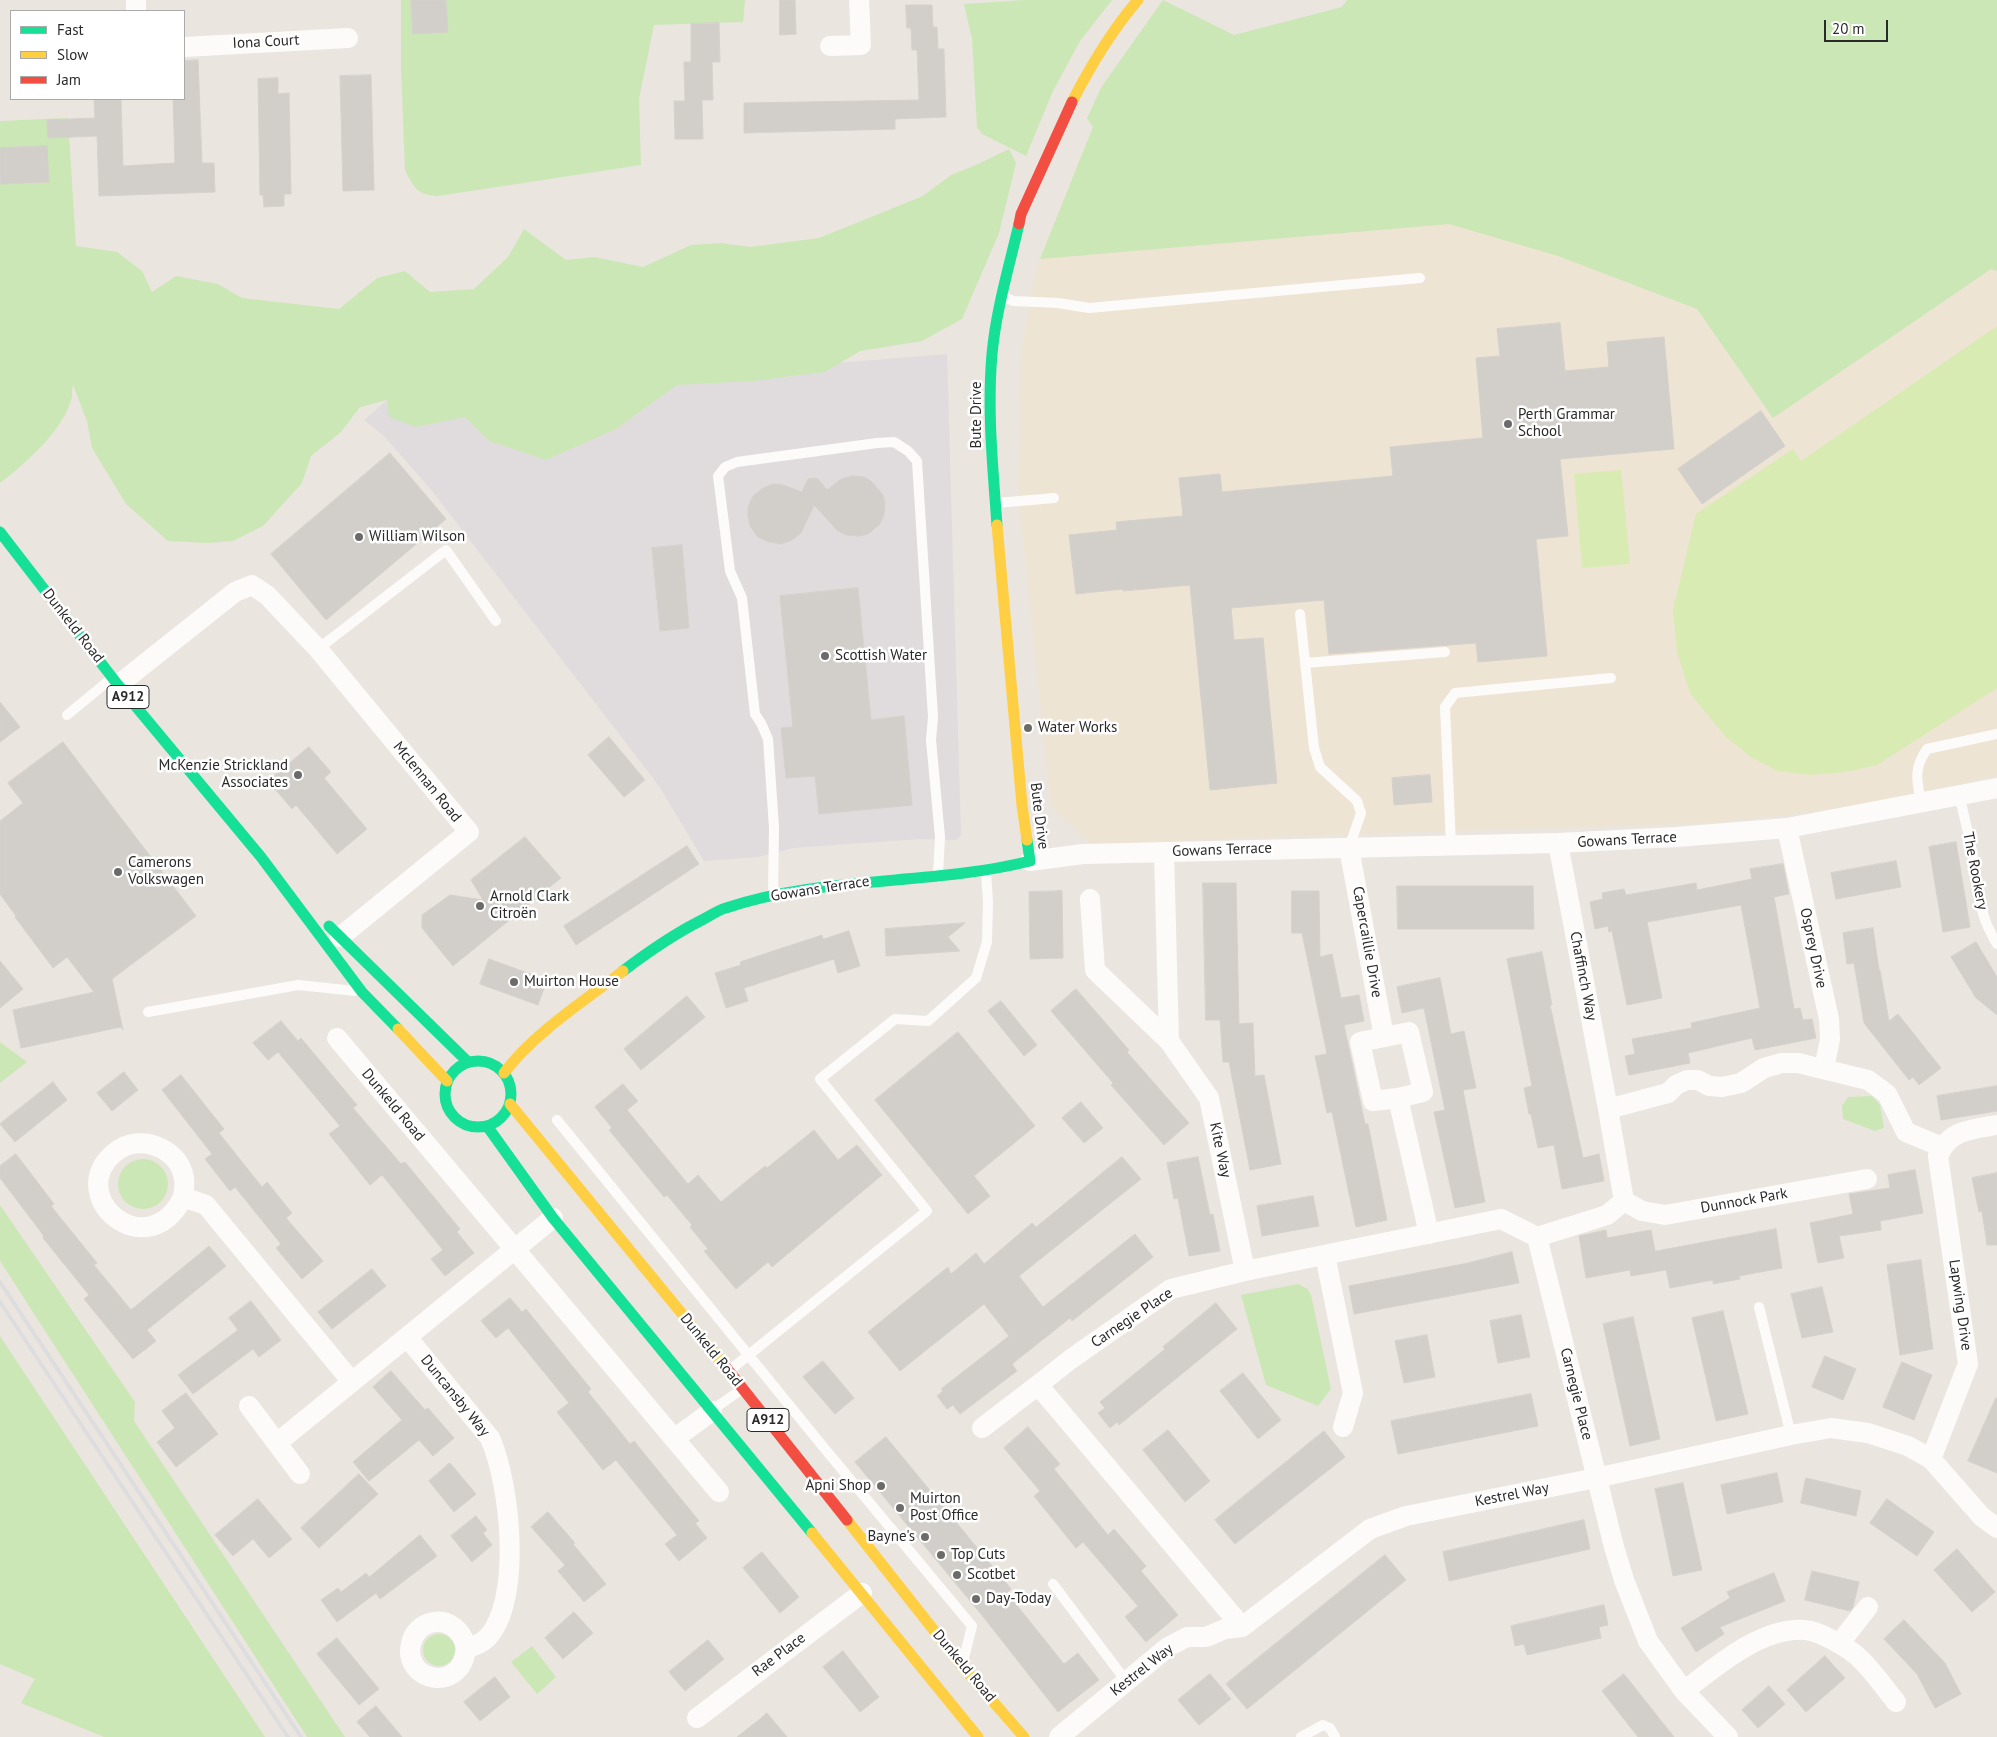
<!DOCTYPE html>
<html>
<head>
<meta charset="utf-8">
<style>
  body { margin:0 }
  #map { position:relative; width:1997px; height:1737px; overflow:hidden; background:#eae5df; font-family:"PT Sans",sans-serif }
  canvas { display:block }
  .legend { position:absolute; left:10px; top:10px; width:175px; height:90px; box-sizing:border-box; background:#fff; border:1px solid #aaa; margin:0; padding:6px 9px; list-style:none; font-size:15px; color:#2a2a2a }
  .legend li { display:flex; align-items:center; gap:10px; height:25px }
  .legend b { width:25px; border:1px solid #aaa }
  .scale { position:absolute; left:1824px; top:20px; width:64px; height:22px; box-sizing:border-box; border:2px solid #2a2a2a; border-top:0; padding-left:6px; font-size:15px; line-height:18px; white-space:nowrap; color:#2a2a2a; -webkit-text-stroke:4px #fff; paint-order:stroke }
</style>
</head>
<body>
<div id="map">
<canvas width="1997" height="1737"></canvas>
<ul class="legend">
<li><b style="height:6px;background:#16e098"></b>Fast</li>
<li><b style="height:6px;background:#ffcf43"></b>Slow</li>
<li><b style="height:6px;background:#f24e42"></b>Jam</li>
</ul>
<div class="scale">20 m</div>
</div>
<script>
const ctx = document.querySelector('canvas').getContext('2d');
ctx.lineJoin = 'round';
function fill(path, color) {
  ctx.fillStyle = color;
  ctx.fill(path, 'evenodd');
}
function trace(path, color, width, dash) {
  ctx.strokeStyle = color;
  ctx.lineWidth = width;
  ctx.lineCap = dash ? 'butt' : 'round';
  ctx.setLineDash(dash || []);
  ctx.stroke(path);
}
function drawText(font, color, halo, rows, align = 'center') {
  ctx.font = font + ' "PT Sans",sans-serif';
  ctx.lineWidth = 5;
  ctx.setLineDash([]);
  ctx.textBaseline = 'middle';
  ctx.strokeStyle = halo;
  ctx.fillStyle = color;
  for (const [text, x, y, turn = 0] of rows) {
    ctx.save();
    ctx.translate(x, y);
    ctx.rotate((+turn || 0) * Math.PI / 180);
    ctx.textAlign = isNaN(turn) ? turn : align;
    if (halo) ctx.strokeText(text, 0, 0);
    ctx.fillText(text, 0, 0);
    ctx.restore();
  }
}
fill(new Path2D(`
  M947,354L961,835L957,840L921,839L793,848L758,857L704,861L659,786L432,491L384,436L364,420L387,400L796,376L837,363Z`), '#e0dcde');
fill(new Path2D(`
  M1997,0V776L1833,810L1713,823L1292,836L1092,845L1051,806L1018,491L1021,357L1031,292L1040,259L1092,128Z`), '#ede4d3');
fill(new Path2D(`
  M401,0H745L743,22L654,25L639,99L641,165L438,196C417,195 414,188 405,170L401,69Z
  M1024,0H1112L1080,41L1053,91L1026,156L982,134L977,127L972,39L964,4Z
  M1163,0L1234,35L1342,7L1347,0H1997V271L1991,269L1773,418L1697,309L1558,256L1449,224L1040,259L1093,127L1087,118L1102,86Z
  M68,118L76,246L117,252L142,271L152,292L176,276L218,284L242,298L339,309L377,278L405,271L430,292L474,289L508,257L524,229L566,260L594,257L643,267L691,245L720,243L750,247L819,238L923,196L951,175L978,164L1009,149L1016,163L999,233L962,319L922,341L860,351L825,372L753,381L677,385L616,429L546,460L489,441L465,417L416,427L389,417L387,400L360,407L341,432L311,456L302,483L263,526L233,541L208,543L168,541L126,504L92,448L87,421L73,385C72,389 72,393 72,397C64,430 26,463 0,483V121Z
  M0,1042L27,1062L0,1083Z
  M1872,1096L1880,1105L1884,1128L1875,1131L1843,1119L1842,1106L1848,1097Z
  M118 1184a25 25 0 1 1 50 0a25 25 0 1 1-50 0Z
  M0,1205L135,1402L134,1421L345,1737H307L0,1261Z
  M1298,1284L1308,1289L1311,1295L1331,1389L1318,1406L1266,1385L1241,1295Z
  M0,1336L265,1737H104L21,1703L35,1679L0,1664Z
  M423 1650a16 16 0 1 1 32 0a16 16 0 1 1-32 0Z
  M532,1646L556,1677L537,1694L511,1662Z`), '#cce7b6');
fill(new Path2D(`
  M1997,326V688L1877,765L1845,772L1810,775L1778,771L1751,757L1725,736L1690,693L1677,652L1673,610L1696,514L1793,449L1801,461Z
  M1621,470L1630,564L1582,568L1574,474Z`), '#d8ebb3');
const building = new Path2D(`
  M411,0H446L448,32L413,34Z
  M780,0H795L796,34L780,35Z
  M906,5H932L933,27H937L938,49H944L946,117L895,119V129L744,133V103L919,100L917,50H912L911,28H907Z
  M719,23L720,62H712L713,100H702L703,139H675L674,101H685L684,62H691V24Z
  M198,60L202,163H214L215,192L99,196L97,136L48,138L47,120L95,118L94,99H121L123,166L175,163L173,99H184V61Z
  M371,75L374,190L343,191L340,76Z
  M278,78V94L289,93L291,194H284V206L264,207L263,195H260L258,79Z
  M47,146L49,182L0,184V148Z
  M1560,323L1565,371L1609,367L1607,342L1664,337L1674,449L1560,459L1568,536L1536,539L1547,656L1478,662L1476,643L1329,654L1324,600L1231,608L1234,640L1263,638L1277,783L1210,790L1190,585L1123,591V589L1076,594L1069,535L1117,530L1116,522L1183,516L1179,478L1220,474L1222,492L1393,476L1390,447L1483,438L1476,358L1500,356L1497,329Z
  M1761,411L1785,446L1702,504L1678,469Z
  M390,453L446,519L326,620L271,554Z
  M853,476L864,477L871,481L883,495L885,504L884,515L879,525L868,534L859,536L846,535L838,531L814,505L801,533L792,540L781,544L769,542L758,537L750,526L748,516V507L753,496L763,488L773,484L783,485L802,492L808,479L817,478L827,490L841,479Z
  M682,545L689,628L660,631L652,548Z
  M858,588L871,720L904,716L912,805L819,814L815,776L786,778L781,728L793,727L780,596Z
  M0,702L20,727L0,742Z
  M609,737L645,780L624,797L588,755Z
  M63,742L196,916L112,979L123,1030L121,1027L21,1048L13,1010L94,992L67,957L53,968L15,917L16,916L0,894V821L23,803L8,783Z
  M309,747L331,772L324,778L367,829L337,854L296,805L292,809L268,781Z
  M1430,775L1432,802L1394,805L1392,778Z
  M525,837L561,878L453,966L422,928V915L450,895L483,900L471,880Z
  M1956,842L1970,927L1943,932L1929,847Z
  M687,846L699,864L576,945L564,926Z
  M1896,861L1901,887L1836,899L1831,873Z
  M1783,864L1789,894L1774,897L1794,1009L1800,1008L1803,1020L1812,1019L1816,1038L1755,1050L1752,1038L1688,1053L1690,1063L1629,1075L1625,1056L1635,1054L1632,1039L1692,1028L1691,1023L1760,1008L1741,905L1647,922L1662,998L1627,1005L1612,931L1609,932L1608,926L1595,929L1590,902L1603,899L1602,893L1624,889L1626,895L1696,883L1697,890L1752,879L1750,869Z
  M1203,883H1236L1239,1024L1253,1023L1255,1076L1264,1075L1281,1164L1250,1170L1229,1062H1223L1220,1020H1206Z
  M1397,886H1533L1534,929H1398Z
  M1062,891L1063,958L1030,959L1029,892Z
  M1292,891H1319L1320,957L1332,954L1341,998L1359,995L1364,1021L1344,1025L1365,1124H1368L1387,1220L1356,1227L1332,1112L1327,1113L1315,1056L1327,1054L1302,933H1292Z
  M965,923L948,937L960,951L886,956L885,929Z
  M1873,928L1879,970H1880L1889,1021L1898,1014L1941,1068L1919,1085L1913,1077L1909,1080L1864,1023L1854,963L1847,964L1843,933Z
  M849,931L860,966L838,973L834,959L744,988L748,1001L726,1008L715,973L741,965L740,962L822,935L823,939Z
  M1976,942L1997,977V1015L1976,998L1951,957Z
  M1542,952L1552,1005H1550L1583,1158L1599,1154L1604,1181L1562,1189L1554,1145L1538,1148L1531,1114H1529L1524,1088L1532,1086L1507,959Z
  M489,959L547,980L538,1005L480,984Z
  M0,961L23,989L0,1008Z
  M1440,978L1451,1034L1464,1031L1476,1088L1463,1090L1485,1202L1455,1208L1434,1112L1445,1110L1424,1008L1402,1013L1397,987Z
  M1076,989L1129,1050L1127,1052L1189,1123L1164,1145L1111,1085L1113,1083L1051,1011Z
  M687,996L705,1017L641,1070L624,1049Z
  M1001,1001L1037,1045L1024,1056L988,1011Z
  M281,1021L298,1041L301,1038L357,1105L353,1108L401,1164L405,1162L460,1229L457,1232L474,1253L445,1276L431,1259L443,1250L382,1175L370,1185L329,1134L340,1126L278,1052L268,1060L253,1043Z
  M958,1032L1035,1126L974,1176L990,1196L968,1214L875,1100Z
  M124,1072L138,1090L112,1111L97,1093Z
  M181,1075L224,1129L219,1133L262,1187L267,1182L292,1213L286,1218L323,1261L302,1279L276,1248L281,1244L235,1187L230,1191L205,1159L212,1154L162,1090Z
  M53,1082L67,1100L15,1142L0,1124Z
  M623,1084L638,1101L627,1110L688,1184L698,1175L721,1202L765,1166L767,1168L814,1130L838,1160L857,1145L882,1175L772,1267L768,1262L736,1289L704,1251L708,1249L690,1227L692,1225L667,1195L664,1197L609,1130L612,1128L595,1107Z
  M1997,1086V1111L1941,1120L1937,1096Z
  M1081,1102L1103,1128L1084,1143L1062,1118Z
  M16,1154L54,1204L51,1206L97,1263L94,1265L131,1310L209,1246L226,1266L147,1330L156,1341L133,1359L84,1299L89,1295L43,1238L44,1236L0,1178V1166Z
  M1122,1157L1141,1179L1019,1276L1043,1307L1135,1234L1153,1257L1072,1321L1070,1318L1012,1364L1017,1371L960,1414L953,1405L947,1409L937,1396L943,1391L941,1389L1009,1336L984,1304L900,1371L868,1332L948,1267L951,1274L976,1253L984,1264L1032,1223L1036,1227Z
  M1198,1157L1210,1215L1213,1214L1220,1251L1189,1256L1178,1198L1174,1199L1167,1163Z
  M1915,1170L1923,1213L1880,1221L1881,1230L1839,1236L1844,1258L1818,1263L1810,1223L1853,1214L1849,1194L1890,1188L1888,1175Z
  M1997,1173V1245H1987L1982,1211L1979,1212L1972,1178Z
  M1313,1196L1319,1226L1262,1236L1257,1206Z
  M1776,1229L1782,1268L1739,1276L1740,1279L1713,1284V1280L1670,1288L1666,1270L1631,1276L1630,1270L1586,1278L1579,1236L1606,1230L1607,1238L1651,1230L1655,1251Z
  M1512,1252L1519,1283L1354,1314L1349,1286L1468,1263Z
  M1921,1260L1933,1349L1900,1355L1887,1265Z
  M372,1269L386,1286L332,1329L318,1312Z
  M1822,1287L1833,1332L1802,1338L1791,1294Z
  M510,1298L522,1312L526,1309L591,1389L588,1392L618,1429L630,1444L634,1441L699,1521L695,1523L707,1538L679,1561L665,1544L677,1535L616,1460L603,1470L557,1412L569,1403L508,1328L496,1338L481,1321Z
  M251,1301L281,1340L259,1357L253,1349L193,1394L178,1375L238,1330L229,1318Z
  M1216,1303L1237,1329L1119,1425L1117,1422L1110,1428L1098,1413L1105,1408L1100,1402L1165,1349L1163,1347Z
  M1723,1311L1748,1414L1716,1421L1692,1318Z
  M1521,1315L1530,1357L1498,1363L1490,1321Z
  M1633,1317L1660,1439L1630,1446L1603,1324Z
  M1427,1335L1435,1377L1404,1383L1395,1341Z
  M1825,1356L1856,1369L1843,1400L1812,1387Z
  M823,1361L854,1398L835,1414L803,1377Z
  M1902,1362L1932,1375L1914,1420L1883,1407Z
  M391,1371L425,1410L428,1408L454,1438L433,1456L419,1440L369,1481L353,1462L402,1420L373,1387Z
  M1243,1373L1281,1420L1258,1439L1220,1391Z
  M186,1393L218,1434L176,1467L157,1442L175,1428L162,1411Z
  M1531,1394L1538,1426L1398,1454L1391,1421Z
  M1996,1398H1997V1473L1968,1461Z
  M1028,1427L1060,1464L1054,1469L1108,1535L1114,1529L1146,1566L1141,1571L1178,1615L1146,1642L1125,1617L1138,1606L1083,1542L1076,1548L1034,1496L1040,1491L1004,1448Z
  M1168,1430L1210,1481L1185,1502L1143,1450Z
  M1324,1431L1345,1457L1235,1544L1215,1520Z
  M886,1437L1011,1589L1007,1593L1064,1664L1078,1653L1099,1680L1058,1712L981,1614L855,1462Z
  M450,1463L476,1494L454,1512L429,1481Z
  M1777,1473L1783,1502L1727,1514L1721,1485Z
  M359,1474L378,1494L319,1548L301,1528Z
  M1806,1478L1861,1491L1856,1516L1801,1503Z
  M1683,1483L1702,1570L1673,1576L1655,1489Z
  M258,1499L292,1539L269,1558L253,1539L233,1556L215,1535Z
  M1887,1499L1934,1532L1917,1556L1870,1523Z
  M548,1512L575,1543L573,1544L606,1584L584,1602L558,1571L565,1565L531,1527Z
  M476,1516L487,1530L483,1533L492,1545L472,1562L451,1536Z
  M1584,1520L1590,1549L1449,1581L1443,1552Z
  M420,1535L437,1556L380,1599L376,1593L337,1622L321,1600L338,1588L341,1592L366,1573L369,1577Z
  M1957,1549L1995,1592L1972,1612L1934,1570Z
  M762,1552L799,1597L780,1613L743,1568Z
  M1385,1555L1406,1580L1247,1709L1226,1684Z
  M1812,1571L1859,1582L1853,1607L1850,1611L1805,1600Z
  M1774,1573L1785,1601L1720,1627L1724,1634L1696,1652L1681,1628L1730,1598L1727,1592Z
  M1604,1605L1608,1625L1599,1627L1601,1638L1527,1655L1524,1644L1515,1646L1511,1626Z
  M574,1612L593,1633L563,1659L545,1638Z
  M1904,1620L1945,1663L1961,1694L1935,1708L1917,1674L1884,1639Z
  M337,1638L379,1689L359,1705L317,1654Z
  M708,1640L724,1659L685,1691L669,1672Z
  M843,1651L879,1697L860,1712L823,1667Z
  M1825,1656L1845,1678L1806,1712L1787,1690Z
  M1210,1674L1231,1699L1199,1725L1178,1700Z
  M1624,1674L1674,1737H1638L1602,1691Z
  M495,1677L510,1697L480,1721L464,1702Z
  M1769,1686L1785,1704L1758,1728L1742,1710Z
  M376,1706L402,1737H370L357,1722Z
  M767,1713L787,1737H737L760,1719Z`);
fill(building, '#d2cfcb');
trace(building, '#d5d1cb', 1);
trace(new Path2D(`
  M1003,296L1013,301L1058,303L1089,308L1420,278
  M997,503L1054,498
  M1300,614L1314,748L1320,767L1357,801L1361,813L1349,848
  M318,649L446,550L496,621
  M1305,663L1445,652
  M67,715L112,678
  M1959,795C1964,815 1969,835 1973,856C1979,890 1977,912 1997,944
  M1921,803C1917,781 1913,769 1927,749L1997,734
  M1451,845L1445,707L1455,693L1611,678
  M773,895L774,828L768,739L761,723L755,714L742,598L730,571L718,476L725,467L737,462L877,443L894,442L908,451L917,461L933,717L931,740L940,837L938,874
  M148,1012L298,985L355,991
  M557,1120L825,1449L972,1626L963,1662
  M1759,1307L1791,1435
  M730,1370L927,1211L820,1079L895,1019L928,1021L976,978L987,942L988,902L986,872
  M712,1410L741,1390
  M1053,1584L1126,1681
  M1301,1737L1323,1725L1330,1728L1335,1737`), '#fcfbfa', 10);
trace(new Path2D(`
  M136,0V11
  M830,46L861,45L859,0
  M184,47L348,38
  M118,685L235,592L252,585L267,595L318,649L469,832L340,937
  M1787,828L1829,1019L1830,1039L1824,1069
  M1558,843L1608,1109
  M1349,848L1384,1037
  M1164,852L1169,1041L1209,1098L1245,1271
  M1030,861L1083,854L1558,843L1677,837L1787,828L1997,788
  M1090,899L1095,970L1169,1041
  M337,1038L719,1492
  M1398,1098L1423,1092L1409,1032L1360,1042L1373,1101L1398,1098L1429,1234
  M1867,1179L1665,1215L1642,1211L1624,1201L1608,1109L1668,1093L1676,1085L1687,1080H1698L1709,1086L1722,1087L1741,1083L1764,1068L1782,1063H1798L1868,1080L1887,1094L1906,1132L1942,1147
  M183,1197C150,1264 72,1205 107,1160C114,1152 122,1146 132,1144C155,1140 180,1154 184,1178C185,1184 184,1191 183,1197L206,1205L352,1382
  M1537,1237L1607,1215L1624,1201
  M1325,1255L1353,1393L1343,1427
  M407,1337L490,1438C510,1482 523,1601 487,1638C481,1644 474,1646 466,1648C462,1695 402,1681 411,1644C413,1635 418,1628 427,1624C446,1616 463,1630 466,1648
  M249,1406L300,1474
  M982,1428L1038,1385
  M674,1439L712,1411
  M277,1443L553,1218
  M1931,1459L1968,1364L1938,1156C1949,1130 1972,1129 1997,1125
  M1242,1627L1038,1385L1071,1359L1171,1289L1245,1271L1501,1219L1537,1237L1614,1547L1624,1580L1648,1641L1684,1691L1728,1737
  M1839,1644L1868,1607
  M1684,1691C1717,1666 1761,1627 1805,1630C1819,1631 1845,1646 1856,1655C1871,1668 1884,1687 1896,1702
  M697,1718L862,1593
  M1059,1737L1168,1647L1187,1637H1206L1225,1629L1242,1627L1370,1529L1406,1516L1596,1478L1791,1435L1831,1428L1868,1433L1908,1446L1931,1459L1982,1517L1997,1528`), '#fcfbfa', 20);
trace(new Path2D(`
  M997,525C993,469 987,411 992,354C996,310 1009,267 1019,224
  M0,532L118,685L261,857L362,992L398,1029
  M329,926L468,1062
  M623,971C648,952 674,934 702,920C710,916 718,910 726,908C824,875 931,886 1030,861L1027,840
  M445 1094a33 33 0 1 1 66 0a33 33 0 1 1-66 0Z
  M487,1126L553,1218L812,1533`), '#16e098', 11);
trace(new Path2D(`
  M1072,102C1090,67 1112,30 1138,0
  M997,525L1022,805L1027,840
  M398,1029L447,1081
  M504,1073C534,1033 583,1002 623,971
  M510,1104L724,1365
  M847,1520L962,1666L1024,1737
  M812,1533L978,1737`), '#ffcf43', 11);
trace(new Path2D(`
  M1019,224L1021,214L1072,102
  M724,1365L847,1520`), '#f24e42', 11);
trace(new Path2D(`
  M0,1282L301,1737
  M0,1302L288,1737`), '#dddddf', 4);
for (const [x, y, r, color] of [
  [1508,424,5,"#6d6b69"],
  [359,537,5,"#6d6b69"],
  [825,656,5,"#6d6b69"],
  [1028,728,5,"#6d6b69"],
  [298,775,5,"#6d6b69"],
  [118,872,5,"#6d6b69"],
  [480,906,5,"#6d6b69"],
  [514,982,5,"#6d6b69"],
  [881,1486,5,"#6d6b69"],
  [900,1508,5,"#6d6b69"],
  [925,1537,5,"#6d6b69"],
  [941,1555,5,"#6d6b69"],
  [957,1575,5,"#6d6b69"],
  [976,1599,5,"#6d6b69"]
]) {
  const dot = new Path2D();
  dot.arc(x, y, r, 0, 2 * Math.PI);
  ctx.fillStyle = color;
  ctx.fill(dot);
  trace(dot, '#fff', 2);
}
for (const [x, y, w] of [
  [128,697,42],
  [768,1420,42]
]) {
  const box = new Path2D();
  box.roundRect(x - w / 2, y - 11.5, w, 23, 4);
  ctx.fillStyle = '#fff';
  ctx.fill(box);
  trace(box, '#2a2a2a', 1);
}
drawText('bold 14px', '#2a2a2a', null, [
  ["A912",128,697],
  ["A912",768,1420]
]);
drawText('15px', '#2a2a2a', '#fff', [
  ["Iona Court",266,42,-3],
  ["Bute Drive",977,415,-90],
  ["Dunkeld Road",73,626,52],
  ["Mclennan Road",427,782,51],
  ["Bute Drive",1039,816,83],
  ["Gowans Terrace",1627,840,-3],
  ["Gowans Terrace",1222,850,-2],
  ["The Rookery",1975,871,79],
  ["Gowans Terrace",820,889,-9],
  ["Capercaillie Drive",1367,942,80],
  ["Osprey Drive",1813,948,78],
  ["Chaffinch Way",1583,976,79],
  ["Dunkeld Road",393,1105,50],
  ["Kite Way",1220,1150,78],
  ["Dunnock Park",1744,1201,-10],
  ["Lapwing Drive",1960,1305,82],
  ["Carnegie Place",1132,1318,-34],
  ["Dunkeld Road",711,1350,51],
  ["Carnegie Place",1576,1394,76],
  ["Duncansby Way",455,1396,51],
  ["Kestrel Way",1512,1495,-11],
  ["Rae Place",779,1655,-37],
  ["Dunkeld Road",964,1666,50],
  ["Kestrel Way",1142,1670,-38]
]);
drawText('15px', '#2a2a2a', '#fff', [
  ["Perth Grammar",1518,415],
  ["School",1518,432],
  ["William Wilson",369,537],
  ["Scottish Water",835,656],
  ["Water Works",1038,728],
  ["McKenzie Strickland",288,766,"right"],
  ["Associates",288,783,"right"],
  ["Camerons",128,863],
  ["Volkswagen",128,880],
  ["Arnold Clark",490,897],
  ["Citroën",490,914],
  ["Muirton House",524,982],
  ["Apni Shop",871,1486,"right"],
  ["Muirton",910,1499],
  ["Post Office",910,1516],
  ["Bayne's",915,1537,"right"],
  ["Top Cuts",951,1555],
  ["Scotbet",967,1575],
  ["Day-Today",986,1599]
], 'left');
</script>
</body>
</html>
